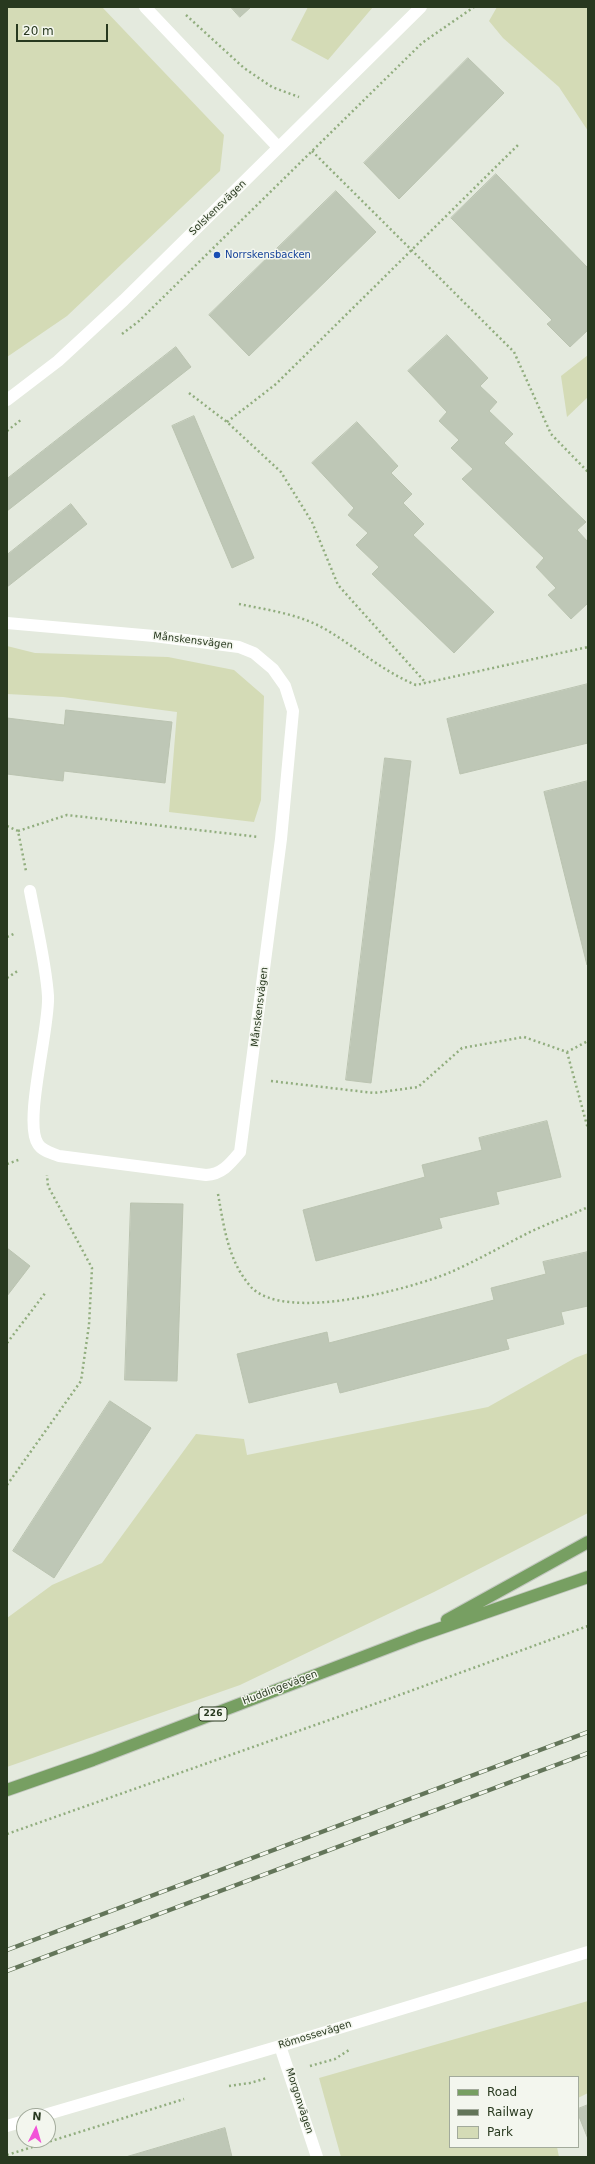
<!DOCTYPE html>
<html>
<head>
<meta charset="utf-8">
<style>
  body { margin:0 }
  #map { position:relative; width:595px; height:2164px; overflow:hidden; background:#e4eade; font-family:"DejaVu Sans",sans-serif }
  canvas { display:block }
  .frame { position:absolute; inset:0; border:8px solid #28391f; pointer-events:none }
  .legend { position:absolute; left:449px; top:2076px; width:130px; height:72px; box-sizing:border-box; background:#f3f6ee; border:1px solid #a2aa9b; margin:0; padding:5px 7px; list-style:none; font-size:12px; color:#28391f }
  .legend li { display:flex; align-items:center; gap:8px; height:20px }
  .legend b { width:20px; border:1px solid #a2aa9b }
  .north { position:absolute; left:16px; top:2108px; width:40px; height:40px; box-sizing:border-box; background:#f3f6ee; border:1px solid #a2aa9b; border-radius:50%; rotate:5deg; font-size:11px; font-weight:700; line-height:16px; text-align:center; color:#28391f }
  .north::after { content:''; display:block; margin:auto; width:14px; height:18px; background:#f253d8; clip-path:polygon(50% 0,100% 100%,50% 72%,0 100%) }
  .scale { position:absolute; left:16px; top:24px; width:92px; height:18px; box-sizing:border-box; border:2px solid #28391f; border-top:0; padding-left:5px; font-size:12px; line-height:14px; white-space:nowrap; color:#28391f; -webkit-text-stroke:3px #f3f6ee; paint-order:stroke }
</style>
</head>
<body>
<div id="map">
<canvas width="595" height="2164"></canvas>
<div class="frame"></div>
<ul class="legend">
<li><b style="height:5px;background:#779f62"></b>Road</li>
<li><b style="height:5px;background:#637559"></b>Railway</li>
<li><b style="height:11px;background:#d4dbb6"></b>Park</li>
</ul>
<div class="north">N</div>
<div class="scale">20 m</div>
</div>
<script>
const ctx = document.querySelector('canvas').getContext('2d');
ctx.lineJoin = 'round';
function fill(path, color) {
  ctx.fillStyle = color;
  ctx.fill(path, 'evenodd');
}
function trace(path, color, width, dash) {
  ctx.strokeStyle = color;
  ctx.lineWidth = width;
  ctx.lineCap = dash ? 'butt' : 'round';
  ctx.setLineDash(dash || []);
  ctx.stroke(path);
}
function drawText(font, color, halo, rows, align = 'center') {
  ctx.font = font + ' "DejaVu Sans",sans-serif';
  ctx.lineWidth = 3;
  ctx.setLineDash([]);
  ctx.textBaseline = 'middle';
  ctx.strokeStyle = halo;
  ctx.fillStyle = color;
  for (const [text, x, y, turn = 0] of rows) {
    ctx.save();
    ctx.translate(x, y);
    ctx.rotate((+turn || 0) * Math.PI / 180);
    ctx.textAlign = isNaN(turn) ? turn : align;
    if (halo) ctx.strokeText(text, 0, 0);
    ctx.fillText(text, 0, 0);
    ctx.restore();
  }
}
fill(new Path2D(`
  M7,7H102L224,135L220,171L67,316L7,357Z
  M308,7H373L328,60L291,40Z
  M497,7H588V131L559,87L503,38L489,21Z
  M588,355V397L567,417L561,376Z
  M7,646L35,653L168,657L234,670L264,696L261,800L254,822L169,812L177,712L63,697L7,694Z
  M588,1353V1513L434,1592L240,1685L7,1767V1618L52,1585L102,1563L196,1434L244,1439L247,1455L488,1407L575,1358Z
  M588,2001V2093L578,2098V2077H450V2147H557L559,2157H341L319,2078Z`), '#d4dbb6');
const building = new Path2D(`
  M231,7H251L240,17Z
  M468,58L504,93L399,199L364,163Z
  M496,174L588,268V330L570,347L547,324L552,320L451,218Z
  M336,191L376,232L249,356L209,315Z
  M447,335L488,378L480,386L497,402L489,411L513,434L504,443L586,522L577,530L588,542V603L571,619L548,595L556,588L536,567L544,558L462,479L473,469L451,448L459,440L439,421L447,412L408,371Z
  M176,347L191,367L7,511V479Z
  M194,416L254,558L232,568L172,426Z
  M357,422L398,466L391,473L412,494L403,503L424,524L413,535L494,612L454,653L372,574L379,567L356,545L368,533L348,515L354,508L312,463Z
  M71,504L87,524L7,587V555Z
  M588,684V743L460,774L447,719Z
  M66,710L172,722L165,783L64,771L63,781L7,774V718L64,725Z
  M385,758L411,761L371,1083L346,1080Z
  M588,781V964L587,965L544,792Z
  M547,1121L561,1177L496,1192L499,1204L439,1218L442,1228L316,1261L303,1210L425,1177L422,1165L482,1150L479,1138Z
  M131,1203L183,1204L177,1381L125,1380Z
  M7,1248L30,1266L7,1296Z
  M588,1252V1306L561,1312L564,1324L506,1339L509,1349L340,1393L337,1382L249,1403L237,1354L327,1332L329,1343L494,1300L491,1288L546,1274L543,1262Z
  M110,1401L151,1428L54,1578L13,1551Z
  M588,2105V2139L578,2114V2109Z
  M225,2128L232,2157H126Z`);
fill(building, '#bec7b6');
trace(building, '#bac3b0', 1);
const major = new Path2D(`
  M447,1620L588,1542
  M7,1790L93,1760L418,1636L588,1577`);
trace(major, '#c3c8c0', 14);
trace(new Path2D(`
  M186,15L244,68L272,87L299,97
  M312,151L514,352L551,434L588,472
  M122,334L139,321L422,43L474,7
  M189,393L227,422L281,472L312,522L338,585L426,683
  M227,422L276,384L518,145
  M7,431L22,419
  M239,604C268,610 299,614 325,629C356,647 382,671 416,685L588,647
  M7,826L18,831L26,871
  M18,831L67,815L259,837
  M7,937L16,933
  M7,978L19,970
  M567,1052L588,1129
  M271,1081L374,1093L418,1087L462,1048L524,1037L567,1052L588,1041
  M7,1164L21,1159
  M218,1194C224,1227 228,1261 251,1287C285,1323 411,1289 451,1272C478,1260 504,1245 530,1232C549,1223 569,1216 588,1207
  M7,1343L46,1292
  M7,1485L81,1381L89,1325L92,1268L48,1186L47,1175
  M7,1834L383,1701L588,1626
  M310,2066L335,2059L349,2050
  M229,2086L250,2083L267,2078
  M7,2155L184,2099`), '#91ad7e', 2.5, [2, 3]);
trace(new Path2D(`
  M145,7L278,147
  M7,400L58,361L124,300L421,7
  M7,623L154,636L239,647L254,653L273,669L285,686L293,711L281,839L240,1152C230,1164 222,1174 206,1175L59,1156C52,1153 42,1151 38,1144C23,1123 50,1026 48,996C46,964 36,923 30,891
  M280,2046L317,2157
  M41,2116L280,2046L588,1952
  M7,2126L24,2121`), '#fff', 12);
trace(major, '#779f62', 12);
const rail = new Path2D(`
  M7,1950L588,1732
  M7,1971L588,1753`);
trace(rail, '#637559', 4.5);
trace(rail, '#f3f6ee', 3, [9]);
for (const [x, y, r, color] of [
  [217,255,4,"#1a4fb4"]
]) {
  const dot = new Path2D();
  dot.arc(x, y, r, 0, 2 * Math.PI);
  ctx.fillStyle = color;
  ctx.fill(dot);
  trace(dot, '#f3f6ee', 1.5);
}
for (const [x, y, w] of [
  [213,1714,28]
]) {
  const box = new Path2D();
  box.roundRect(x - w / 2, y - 7, w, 14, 3);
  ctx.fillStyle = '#f3f6ee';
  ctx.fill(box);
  trace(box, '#28391f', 1);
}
drawText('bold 9px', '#28391f', null, [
  ["226",213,1714]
]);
drawText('10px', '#28391f', '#f3f6ee', [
  ["Solskensvägen",218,208,-44],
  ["Månskensvägen",193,641,7],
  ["Månskensvägen",260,1007,-83],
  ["Huddingevägen",280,1688,-21],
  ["Römossevägen",315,2035,-17],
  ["Morgonvägen",299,2101,72]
]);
drawText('10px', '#164399', '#f3f6ee', [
  ["Norrskensbacken",225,255]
], 'left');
</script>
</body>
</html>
